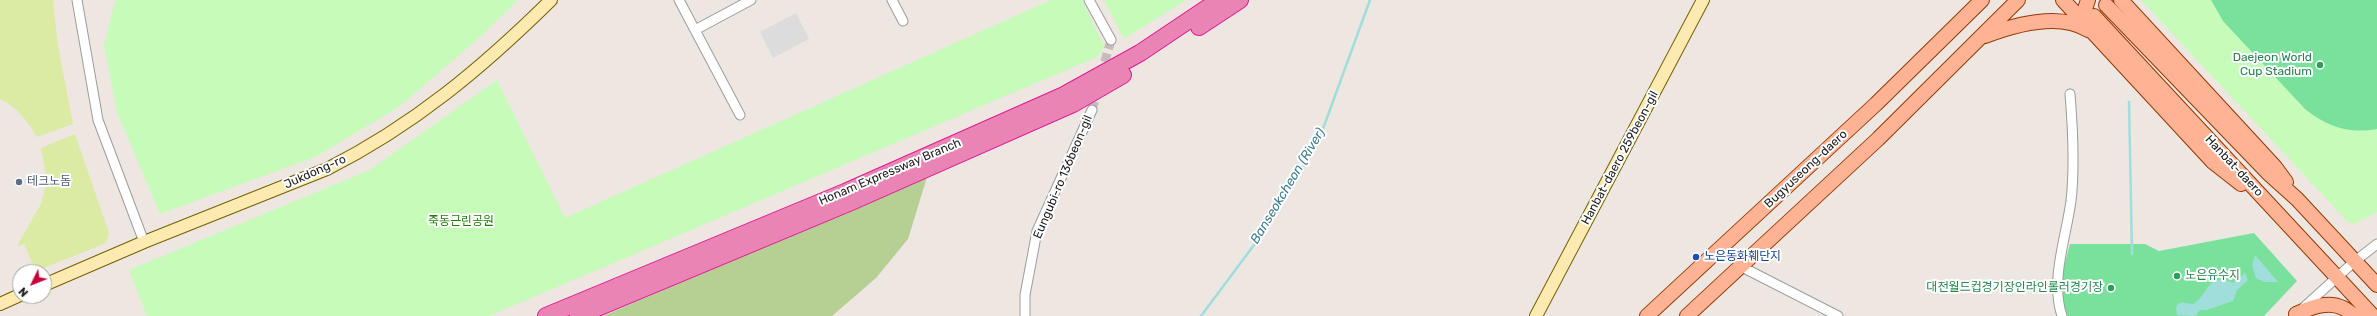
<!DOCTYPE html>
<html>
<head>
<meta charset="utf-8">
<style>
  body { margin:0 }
  #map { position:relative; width:2377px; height:316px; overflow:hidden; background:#eee6e1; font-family:Rubik,sans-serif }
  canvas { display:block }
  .north { position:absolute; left:12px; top:264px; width:40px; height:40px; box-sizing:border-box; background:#fff; border:1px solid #a4a4a4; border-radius:50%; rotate:227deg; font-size:11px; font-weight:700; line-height:16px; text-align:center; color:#1c1c1c }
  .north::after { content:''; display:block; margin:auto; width:14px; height:18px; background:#c80038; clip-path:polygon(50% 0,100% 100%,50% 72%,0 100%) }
</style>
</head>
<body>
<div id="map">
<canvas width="2377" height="316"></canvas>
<div class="north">N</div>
</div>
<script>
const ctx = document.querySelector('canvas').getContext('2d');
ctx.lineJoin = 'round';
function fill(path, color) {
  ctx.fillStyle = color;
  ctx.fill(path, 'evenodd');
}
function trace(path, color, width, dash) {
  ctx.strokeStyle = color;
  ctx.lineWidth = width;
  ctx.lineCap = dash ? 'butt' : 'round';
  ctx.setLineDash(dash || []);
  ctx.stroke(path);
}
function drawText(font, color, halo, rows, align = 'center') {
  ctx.font = font + ' Rubik,"Noto Sans KR",sans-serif';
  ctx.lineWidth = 4;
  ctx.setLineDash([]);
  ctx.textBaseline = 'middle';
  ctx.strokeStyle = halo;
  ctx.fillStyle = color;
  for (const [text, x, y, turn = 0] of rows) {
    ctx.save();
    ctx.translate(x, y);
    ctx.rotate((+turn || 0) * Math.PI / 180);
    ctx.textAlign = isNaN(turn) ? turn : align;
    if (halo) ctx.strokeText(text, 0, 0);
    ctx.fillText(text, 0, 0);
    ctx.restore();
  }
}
fill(new Path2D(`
  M0,0H53L58,46L73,124L37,137C28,122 17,106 0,99Z
  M75,134L109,233L106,243L36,271L24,244L17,246L41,204L47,181L41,148Z`), '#dbeba3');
fill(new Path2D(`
  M927,177L908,239L876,278L832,316H603Z`), '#b6cf93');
fill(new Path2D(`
  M119,0H518L482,35L399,107L315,157L160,214L117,112L104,45L115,2Z
  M1051,0H1082L1104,46L1097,57L489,316H147L129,270L370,170L497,80L565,218Z
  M1104,0H1186L1124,39Z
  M2141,0H2377V212L2354,224L2348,222Z`), '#c7fbba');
fill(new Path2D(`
  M2211,0H2377V129C2349,134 2327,127 2305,109L2223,21Z
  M2254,233L2297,281L2264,316H2067C2058,287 2062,273 2070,244H2145L2159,251Z`), '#7ae19c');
fill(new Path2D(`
  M796,13L809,39L773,58L760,32Z`), '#dcdcdc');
fill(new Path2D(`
  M2255,255L2278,282H2264L2256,278L2252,265Z
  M2245,273L2248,280L2237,290L2233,301L2207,310H2200L2195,316L2177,315L2176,307C2181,299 2185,304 2193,304C2210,294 2206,272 2233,283Z`), '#9fdeda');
trace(new Path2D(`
  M2129,102L2132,254
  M1201,316L1260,237L1320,137L1370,0`), '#9fdeda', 2.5);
trace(new Path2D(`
  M1101,75L1111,40
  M1092,110L1098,90`), '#c4beba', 9, [9, 4.5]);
const street = new Path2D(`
  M77,0L98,120L144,242
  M679,0L740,115
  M892,0L903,21
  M1089,0L1111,40
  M695,30L751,0
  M1740,266L1838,316
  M2303,308L2355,261L2377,244
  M1025,316V295L1037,231L1092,110
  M2062,316C2050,280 2066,238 2071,201C2075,165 2073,130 2070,94`);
const secondary = new Path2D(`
  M44,285L144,242L327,169C414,125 482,68 551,0
  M0,304L20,295
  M1536,316L1703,0`);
const primary = new Path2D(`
  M2063,0L2213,162L2241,184
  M2121,0L2275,167L2286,182
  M2106,5L2268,173L2297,199L2377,285
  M2094,16L2373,316
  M2087,25L2083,15L2088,0
  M1985,36C2014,25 2059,12 2088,30
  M2296,314C2310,308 2328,300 2343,308C2348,310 2351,315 2357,316
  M1647,316L1876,104L1982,0
  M1687,316L1878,139L2018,0`);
const highway = new Path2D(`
  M1199,27L1240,0
  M546,316L845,192L1064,95L1140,53L1219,0
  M578,316L851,202L1073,104L1123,75`);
trace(street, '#9d9d9d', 11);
trace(secondary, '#756100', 14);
trace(primary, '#943900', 16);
trace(highway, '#de1c95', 18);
trace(street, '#fff', 9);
trace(secondary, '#fceab1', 12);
trace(primary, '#ffb395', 14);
trace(highway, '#ea84b4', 16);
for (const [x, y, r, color] of [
  [2320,65,4,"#2e9e5b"],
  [19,182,4,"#5c6f8a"],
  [1696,257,4,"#1a4fb4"],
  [2177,276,4,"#2e9e5b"],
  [2111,288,4,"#2e9e5b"]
]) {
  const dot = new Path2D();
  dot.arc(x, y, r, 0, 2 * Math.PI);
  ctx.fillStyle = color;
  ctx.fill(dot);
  trace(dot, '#fff', 1.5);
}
drawText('12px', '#27864d', '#fff', [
  ["Daejeon World",2312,58],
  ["Cup Stadium",2312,72],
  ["노은유수지",2185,276,"left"],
  ["대전월드컵경기장인라인롤러경기장",2103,288]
], 'right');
drawText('12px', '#1c1c1c', '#fff', [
  ["Hanbat-daero 259beon-gil",1620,158,-62],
  ["Hanbat-daero",2234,166,47],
  ["Bugyuseong-daero",1806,169,-43],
  ["Jukdong-ro",315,172,-24],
  ["Honam Expressway Branch",890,172,-23],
  ["Eungubi-ro 136beon-gil",1063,177,-67]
]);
drawText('12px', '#4e5e75', '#fff', [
  ["테크노돔",27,182]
], 'left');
drawText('12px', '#1e7d07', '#fff', [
  ["죽동근린공원",461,222]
]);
drawText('12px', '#164399', '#fff', [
  ["노은동화훼단지",1704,257]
], 'left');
drawText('italic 13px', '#3b7d8f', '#fff', [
  ["Banseokcheon (River)",1288,186,-59]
]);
</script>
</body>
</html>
